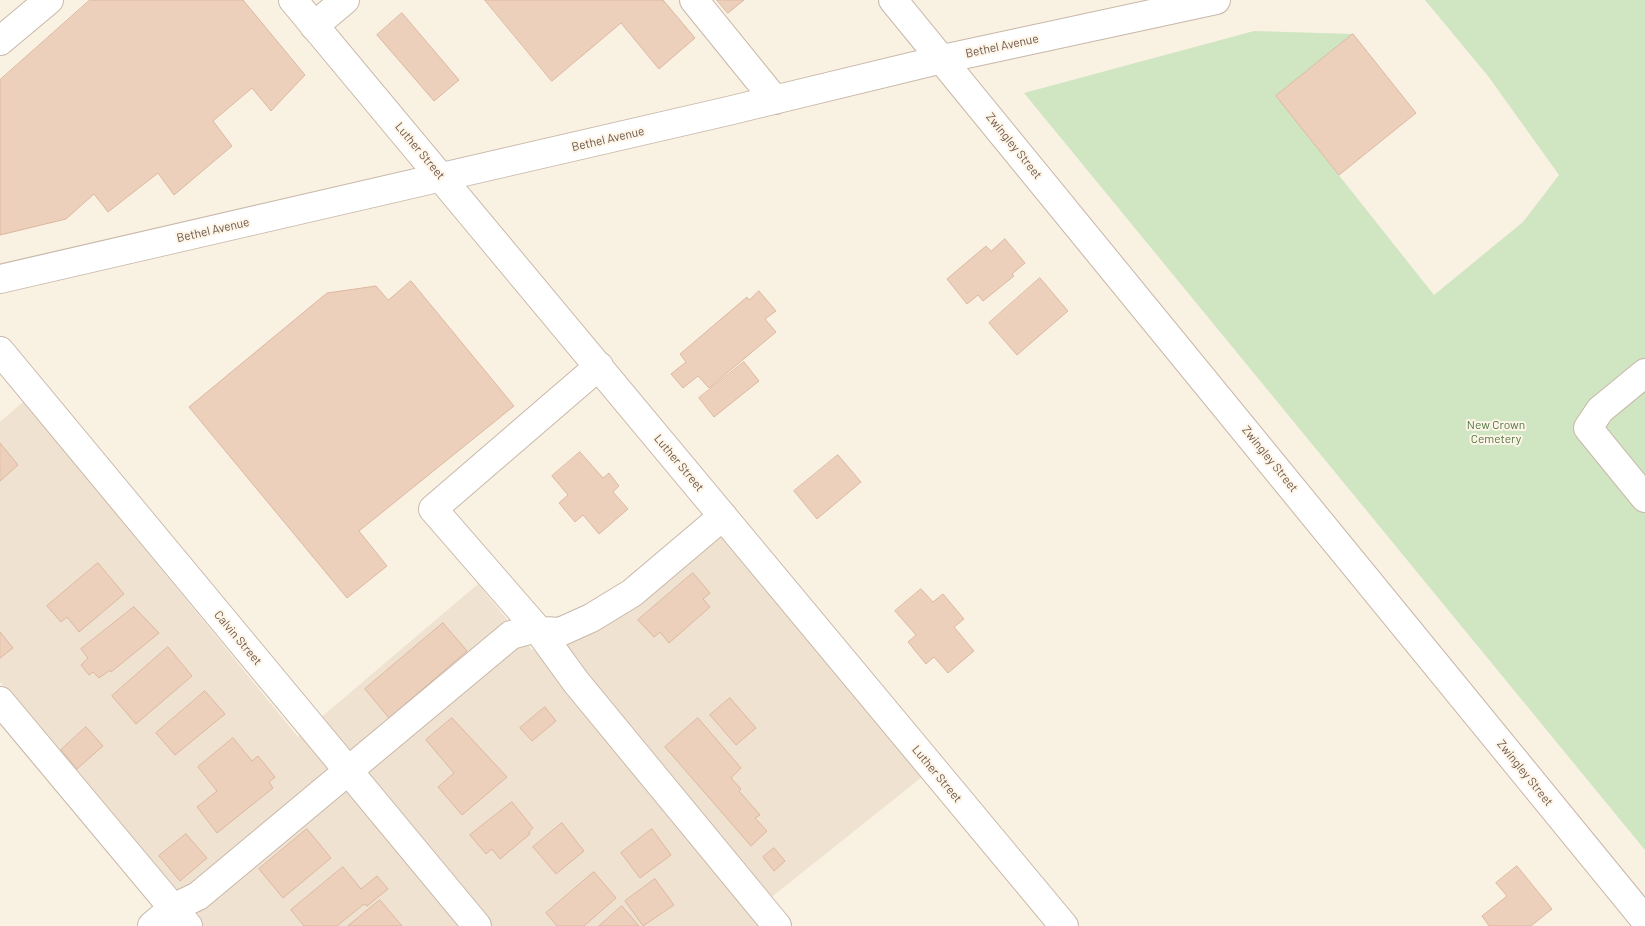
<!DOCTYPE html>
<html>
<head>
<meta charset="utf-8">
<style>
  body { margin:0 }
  canvas { display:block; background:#f9f1e2 }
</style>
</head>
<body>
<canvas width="1645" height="926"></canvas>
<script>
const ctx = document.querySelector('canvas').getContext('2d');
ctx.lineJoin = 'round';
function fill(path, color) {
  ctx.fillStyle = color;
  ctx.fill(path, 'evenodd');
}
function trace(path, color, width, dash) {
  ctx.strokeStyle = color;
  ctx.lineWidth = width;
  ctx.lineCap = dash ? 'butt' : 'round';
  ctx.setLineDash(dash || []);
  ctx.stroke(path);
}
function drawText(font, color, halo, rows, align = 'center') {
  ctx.font = font + ' Barlow,sans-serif';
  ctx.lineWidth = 4;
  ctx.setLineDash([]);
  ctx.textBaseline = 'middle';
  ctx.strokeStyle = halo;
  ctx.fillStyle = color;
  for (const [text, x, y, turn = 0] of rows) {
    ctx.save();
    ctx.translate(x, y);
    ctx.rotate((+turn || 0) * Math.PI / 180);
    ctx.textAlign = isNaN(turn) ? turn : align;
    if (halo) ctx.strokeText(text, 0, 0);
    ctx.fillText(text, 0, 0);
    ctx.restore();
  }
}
fill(new Path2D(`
  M24,401L298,737L478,584L532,650L577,641L719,535L922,777L749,915L758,926H189L199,916L0,682V422Z`), '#f0e2d1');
fill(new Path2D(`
  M1425,0H1645V850L1024,93L1254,31L1353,34L1276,96L1434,295L1523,222L1559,175L1488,76Z`), '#d0e5c2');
const building = new Path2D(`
  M90,0H243L305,75L271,111L252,88L213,121L232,146L174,195L158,173L108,212L94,194L66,219L0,235V80Z
  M485,0H663L695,38L659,69L621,23L552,81Z
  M717,0H744L728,13Z
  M402,13L459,80L434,101L377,35Z
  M1353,34L1416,113L1339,175L1276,96Z
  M1005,239L1025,263L1012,274L1014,276L983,301L978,295L967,304L947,279L986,246L991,251Z
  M1040,278L1068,311L1017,355L989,323Z
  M411,281L514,406L359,531L387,566L347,598L189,407L327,293L376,286L388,300Z
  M759,291L776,311L765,319L776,332L709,388L698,376L683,388L671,374L686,362L680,354L747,297L749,300Z
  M744,362L759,381L714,417L699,398Z
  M0,443L18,465L0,481Z
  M580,452L603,478L609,473L619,486L613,492L628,509L599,534L583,515L575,522L559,503L568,495L552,476Z
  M838,455L861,482L817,519L794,491Z
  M98,563L124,594L79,632L67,617L61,622L47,606Z
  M693,573L710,593L703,599L710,607L669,643L660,632L654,637L638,620Z
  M921,589L933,602L943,594L964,619L954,627L974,651L948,673L934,657L926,664L908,642L916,635L895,611Z
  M134,607L159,633L111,672L110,670L99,678L93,672L89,675L81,665L88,658L81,649Z
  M443,623L467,651L389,718L365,689Z
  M0,632L13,648L0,658Z
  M168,647L192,676L136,724L112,696Z
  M205,691L225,714L175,755L156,733Z
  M730,698L756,728L736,745L710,715Z
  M545,707L556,721L532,741L520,728Z
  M452,718L507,777L462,815L438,787L454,773L426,740Z
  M698,718L741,768L731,778L741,789L739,791L760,815L755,818L767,831L751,846L665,747Z
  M86,727L103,746L77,769L61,750Z
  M233,738L252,761L258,756L275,777L269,782L273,788L217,833L197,807L217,791L198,767Z
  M512,802L533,828L529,832L530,834L500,859L492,849L486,854L470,835Z
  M562,823L584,851L556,874L533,847Z
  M307,829L331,858L283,898L259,869Z
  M652,829L671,855L640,878L621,853Z
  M186,834L207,858L180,881L159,856Z
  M774,848L785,861L774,871L763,857Z
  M1517,866L1552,909L1531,926H1489L1482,916L1507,896L1496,883Z
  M343,867L361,889L377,876L388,889L367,906L364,904L337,926H304L291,910Z
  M594,872L616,898L584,926H557L546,913Z
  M655,879L674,905L643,926L625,901Z
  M380,900L402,926H348Z
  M622,906L639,926H599Z`);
fill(building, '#ecd0bc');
trace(building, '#ddb79f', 1);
const minor = new Path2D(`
  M293,0L1064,926
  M694,0L775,100
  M893,0L1645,920
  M314,26L345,0
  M0,41L49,0
  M0,279L728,111L943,59L1216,0
  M0,351L477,926
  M599,366L433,509L539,631L576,682L777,926
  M1645,373L1600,410L1588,428L1645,498
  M0,701L188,926
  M152,926L173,908L198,896L511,635L529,630L560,632L591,618L632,593L723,516`);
trace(minor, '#c8b8aa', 30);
trace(minor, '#fff', 28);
drawText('12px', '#6e584b', '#fdf5e7', [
  ["Bethel Avenue",1002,46,-12],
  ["Bethel Avenue",608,139,-13],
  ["Zwingley Street",1014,146,51],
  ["Luther Street",420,151,50],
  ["Bethel Avenue",213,230,-13],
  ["Zwingley Street",1270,459,51],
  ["Luther Street",679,463,50],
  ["Calvin Street",238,638,50],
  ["Zwingley Street",1525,773,51],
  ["Luther Street",937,774,50]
]);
drawText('12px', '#557947', '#fdf5e7', [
  ["New Crown",1496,425],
  ["Cemetery",1496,439]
]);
</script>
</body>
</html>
